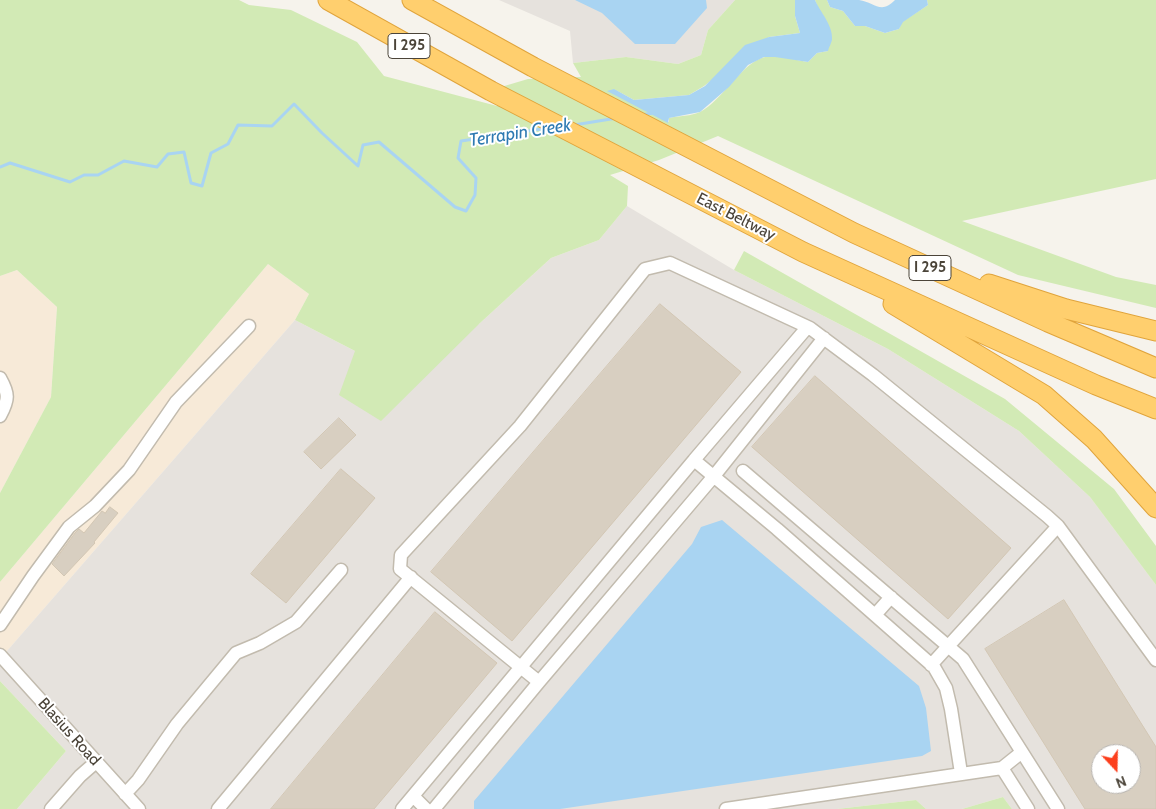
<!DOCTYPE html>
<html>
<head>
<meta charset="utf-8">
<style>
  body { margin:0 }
  #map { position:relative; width:1156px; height:809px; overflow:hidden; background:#f6f3ec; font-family:Cabin,sans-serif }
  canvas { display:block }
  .north { position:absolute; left:1091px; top:744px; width:50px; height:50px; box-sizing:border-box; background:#fff; border:1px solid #b7b4b0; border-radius:50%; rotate:159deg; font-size:14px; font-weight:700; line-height:20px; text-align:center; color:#4b4439 }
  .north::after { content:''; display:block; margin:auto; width:18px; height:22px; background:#fc3f1d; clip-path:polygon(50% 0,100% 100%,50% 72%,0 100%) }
</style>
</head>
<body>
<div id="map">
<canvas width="1156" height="809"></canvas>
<div class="north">N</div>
</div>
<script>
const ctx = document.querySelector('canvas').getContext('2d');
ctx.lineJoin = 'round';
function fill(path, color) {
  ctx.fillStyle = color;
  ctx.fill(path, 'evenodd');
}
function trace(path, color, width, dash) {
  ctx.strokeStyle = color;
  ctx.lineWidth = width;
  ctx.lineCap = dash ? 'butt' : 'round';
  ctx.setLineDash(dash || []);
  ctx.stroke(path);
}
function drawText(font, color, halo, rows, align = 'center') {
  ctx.font = font + ' Cabin,sans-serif';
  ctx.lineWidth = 4;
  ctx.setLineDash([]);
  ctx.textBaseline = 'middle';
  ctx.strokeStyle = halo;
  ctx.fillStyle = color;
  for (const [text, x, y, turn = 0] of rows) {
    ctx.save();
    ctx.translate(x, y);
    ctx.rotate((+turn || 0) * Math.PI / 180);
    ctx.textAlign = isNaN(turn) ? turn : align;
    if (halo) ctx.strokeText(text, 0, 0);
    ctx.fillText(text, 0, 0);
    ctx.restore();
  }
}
fill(new Path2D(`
  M268,264L309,294L295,320L0,659V582Z
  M17,270L57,307L51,397L0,493V276Z`), '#f7ead8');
fill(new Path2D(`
  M499,0H735L708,30L701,55L678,64L626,57L573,63L570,31Z
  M627,206L734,270L888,349L1019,431L1090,497L1156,585V809H1012L1003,797L962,809H926L916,800L837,809H17L66,751L0,681V659L295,320L355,351L479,324L551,258L599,240ZM1101,754H1131V784H1101Z`), '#e6e2dd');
fill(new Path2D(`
  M0,0H239L249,5L291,10L357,42L384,76L497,106L501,87L528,79L581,77L573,63L626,57L678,64L701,55L708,30L735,0H795V16L800,33L769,37L704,86L689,95L634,100L614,89L669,122V118C678,116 692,116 700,112C723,100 742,62 765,57C779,55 795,60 808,62L817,53L828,51L827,22L818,8L815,0H827L830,7L843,11L855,26H865L885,33L899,29L902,22L928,5L927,0H1156V179L962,221L1116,277L1156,285V308L1018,275L718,136L659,160L610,175L628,186L627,206L599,240L551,258L479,324L381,421L339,395L355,351L295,320L309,294L268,264L0,582V493L51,397L57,307L17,270L0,276Z
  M744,251L1005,399L1114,489L1156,546V585L1090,497L1019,431L888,349L734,270Z
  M0,681L66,751L17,809H0Z
  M1003,797L1012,809H962Z
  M916,800L926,809H837Z`), '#d2eab5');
fill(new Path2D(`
  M575,0H706L707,8L675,44H635L602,13Z
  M795,0H815C820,12 833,25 832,39C832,42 829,47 828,51L817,53L808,62L775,57H764L748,65L729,87L700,112L669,118L668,123L607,91L614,89L634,100L689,95L705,86L745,45L769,37L800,33L795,16Z
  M827,0C836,0 849,0 859,0C874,2 881,15 895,0H927L928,5L903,22L899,29L885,33L865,26H855L843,11L830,7Z
  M722,520L919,686L926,708L931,751L922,756L560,809H474V801L692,544L701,527Z`), '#a9d4f2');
trace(new Path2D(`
  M640,115L654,113
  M574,125L617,118
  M0,167L10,163L70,182L84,175H98L124,161L157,167L168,154L184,152L191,183L202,186L211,153L228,144L238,125L272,126L294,104L322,133L358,166L363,145L379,142L455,207L466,211L475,195L476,178L458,158L461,141L548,128`), '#a9d4f2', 3);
const building = new Path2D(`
  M660,304L741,372L512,641L431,572Z
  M815,376L1011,548L948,619L752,447Z
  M339,418L356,435L321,469L304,452Z
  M341,469L375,498L286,603L251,574Z
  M110,507L118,513L94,542L95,543L64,576L52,564L75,533L79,529L84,533L102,511L105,513Z
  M1064,600L1156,747V809H1085L985,649ZM1101,754H1131V784H1101Z
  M435,612L497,663L374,809H271Z`);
fill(building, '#d8cfc1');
trace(building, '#d3c7b4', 1);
const minor = new Path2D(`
  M0,378C9,394 9,399 0,416
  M743,471L963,659L1058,809
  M875,615L891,597
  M0,625L33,576L69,527L95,506L129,470L176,402L249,326
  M0,655L139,809
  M931,665L1058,526
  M539,682L400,569L401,555L520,426L645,269L670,263L810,328
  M1002,768L1022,752
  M961,773L951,709L946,688L934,667L777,529L694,460L805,330L810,328L873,375L1047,516L1058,526L1156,660
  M125,794L138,780L177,724L236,653L260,643L296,622L341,570
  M413,796L426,809
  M51,809L80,776L96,762
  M218,809L411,577
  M402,809L694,460
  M434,809L539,682L714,476L824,338
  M726,809L1002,768L1028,809`);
const highway = new Path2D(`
  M328,0L491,91L803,252L1096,385L1156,409
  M412,0L533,67L854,233L1048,322L1156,368
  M989,284L1066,309L1156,331
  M893,304L1044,395L1094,439L1156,508`);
trace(minor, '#c2bbae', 15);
trace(highway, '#e0a43c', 21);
trace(minor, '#fff', 12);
trace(highway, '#ffcf6e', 19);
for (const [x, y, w] of [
  [409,46,42],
  [930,268,42]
]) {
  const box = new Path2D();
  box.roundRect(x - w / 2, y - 12.5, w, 25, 4);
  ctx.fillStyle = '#fff';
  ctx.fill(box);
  trace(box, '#4b4439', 1);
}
drawText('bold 15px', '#4b4439', null, [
  ["I 295",409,46],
  ["I 295",930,268]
]);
drawText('16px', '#4b4439', '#fff', [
  ["East Beltway",736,217,27],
  ["Blasius Road",69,732,48]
]);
drawText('italic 18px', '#2e7ab2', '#fff', [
  ["Terrapin Creek",520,133,-9]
]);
</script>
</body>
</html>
